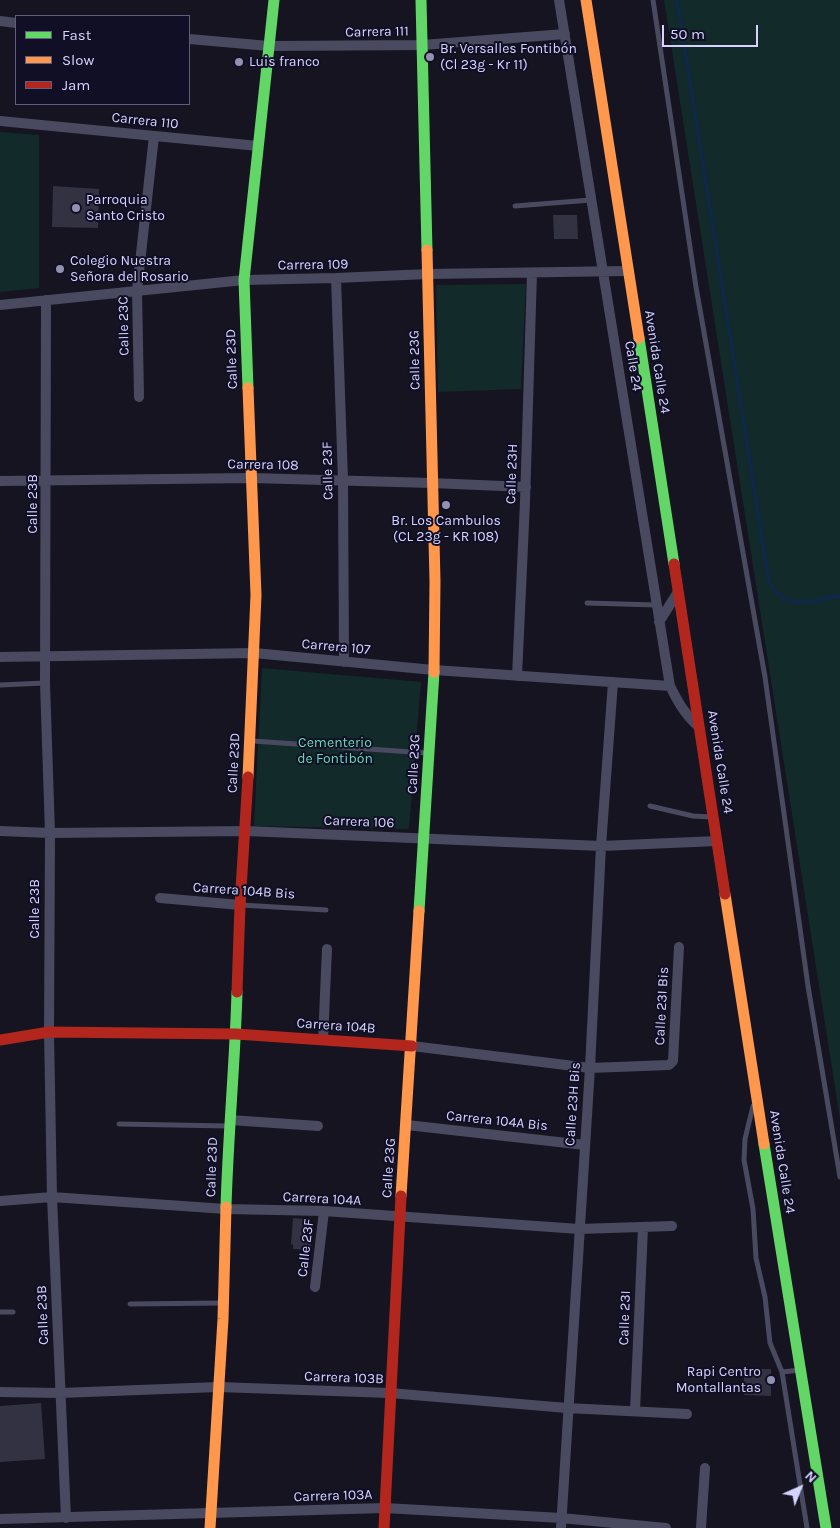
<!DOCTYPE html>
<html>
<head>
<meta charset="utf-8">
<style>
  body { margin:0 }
  #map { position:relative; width:840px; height:1528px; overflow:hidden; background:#151420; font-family:Karla,sans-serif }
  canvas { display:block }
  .legend { position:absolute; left:15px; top:15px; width:175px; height:90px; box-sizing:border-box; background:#110f25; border:1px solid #605e7c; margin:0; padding:6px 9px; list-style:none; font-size:15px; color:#d6d4fe }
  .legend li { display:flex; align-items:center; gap:10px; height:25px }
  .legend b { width:25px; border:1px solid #605e7c }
  .north { position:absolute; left:775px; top:1463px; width:50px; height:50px; -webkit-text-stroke:4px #110f25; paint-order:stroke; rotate:44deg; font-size:14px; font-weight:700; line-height:20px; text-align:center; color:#d6d4fe }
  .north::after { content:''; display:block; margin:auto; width:18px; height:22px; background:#d6d4fe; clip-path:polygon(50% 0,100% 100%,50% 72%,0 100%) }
  .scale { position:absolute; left:662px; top:25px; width:96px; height:22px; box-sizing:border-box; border:2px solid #d6d4fe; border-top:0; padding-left:6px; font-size:15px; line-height:18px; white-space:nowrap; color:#d6d4fe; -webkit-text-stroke:4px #110f25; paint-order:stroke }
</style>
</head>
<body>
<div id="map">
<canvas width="840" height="1528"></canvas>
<ul class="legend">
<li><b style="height:6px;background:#63d668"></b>Fast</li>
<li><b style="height:6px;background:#ff974d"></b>Slow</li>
<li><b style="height:6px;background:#b3261e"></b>Jam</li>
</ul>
<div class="north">N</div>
<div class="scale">50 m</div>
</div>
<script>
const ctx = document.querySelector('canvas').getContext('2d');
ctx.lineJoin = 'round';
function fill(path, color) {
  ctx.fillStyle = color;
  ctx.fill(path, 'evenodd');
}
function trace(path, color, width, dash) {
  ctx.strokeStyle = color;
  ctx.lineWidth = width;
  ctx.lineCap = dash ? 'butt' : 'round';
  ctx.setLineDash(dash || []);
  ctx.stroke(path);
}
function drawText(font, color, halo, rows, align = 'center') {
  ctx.font = font + ' Karla,sans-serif';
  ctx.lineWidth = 4;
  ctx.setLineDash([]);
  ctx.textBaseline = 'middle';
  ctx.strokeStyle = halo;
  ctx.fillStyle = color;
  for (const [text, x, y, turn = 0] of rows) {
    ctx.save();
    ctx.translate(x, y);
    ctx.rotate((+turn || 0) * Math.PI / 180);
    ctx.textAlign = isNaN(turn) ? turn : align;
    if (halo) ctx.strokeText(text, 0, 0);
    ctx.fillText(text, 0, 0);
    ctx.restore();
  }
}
fill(new Path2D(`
  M664,0H840V1119Z
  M0,132L39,135V288L0,292Z
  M526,284L521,389L438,392L436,285Z
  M262,668L421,682L409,829L254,826Z`), '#122a2a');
trace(new Path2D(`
  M677,0L768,577C770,582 772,588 775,591C790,610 820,599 840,596`), '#102745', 4);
fill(new Path2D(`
  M53,186L99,189L98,228L52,227Z
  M553,215H577L578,239H554Z
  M293,1218L303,1219L311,1226V1250L293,1249V1244L291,1245Z
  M744,1369H771V1396L744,1395Z
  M41,1403L45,1459L0,1462V1406Z`), '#333242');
trace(new Path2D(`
  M653,0L696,287L765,677L808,986L840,1177
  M515,206L591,200
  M587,603L656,605
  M0,685L45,683
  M253,741L426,753
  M650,806L693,816L711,817
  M241,905L326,910
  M753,1106L745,1139L744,1160L753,1209L756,1258L765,1297L770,1343L782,1372L807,1528
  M119,1124L229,1126
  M130,1304L222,1303
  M0,1312H13
  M782,1372L800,1370`), '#494a60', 5);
trace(new Path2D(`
  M559,0L670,686C678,702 685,715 699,727
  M0,21L16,23
  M189,39L269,46L422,45L565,34
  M0,121L258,146
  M336,278L343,480L344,662
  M46,300L45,683L50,833L49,1032L52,1197L66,1518
  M0,305L244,280L336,278L428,274L627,271
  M139,397L137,290L154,136
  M0,481L251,478L432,483L526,487
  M659,622L678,592
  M0,657L254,653L434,670L670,686
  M517,676L525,502L532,273
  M0,831L50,833L246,831L601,846L717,841
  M160,898L240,905
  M323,1040L327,949
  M412,1046L590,1068L669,1065L673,1061L679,947
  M230,1120L318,1126
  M407,1125L585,1145
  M0,1201L52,1197L226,1209L324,1211L579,1229L672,1226
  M315,1287L324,1211
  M0,1392L60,1393L218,1387L390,1393L567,1408L687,1414
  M635,1411L643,1227
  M0,1519L385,1508L561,1518L666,1528
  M561,1528L590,1068L601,846L613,682
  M701,1528L705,1468`), '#494a60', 10);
trace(new Path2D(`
  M421,0L427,250
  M639,338L674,564
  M248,388L244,280L274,0
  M419,911L434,672
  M764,1144L826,1528
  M226,1207C228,1135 235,1064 237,992`), '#63d668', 11);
trace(new Path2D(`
  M586,0L639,338
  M427,250L435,581L434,672
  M248,388L256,595L248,777
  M725,894L764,1144
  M401,1196L419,911
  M210,1528L223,1319L226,1207`), '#ff974d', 11);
trace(new Path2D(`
  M674,564L725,894
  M237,992L240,905L248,777
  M0,1040L49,1032L236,1034L412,1046
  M384,1528L401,1196`), '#b3261e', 11);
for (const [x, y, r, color] of [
  [430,57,5,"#9291b0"],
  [239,62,5,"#9291b0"],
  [76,208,5,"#9291b0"],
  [60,269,5,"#9291b0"],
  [446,505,5,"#9291b0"],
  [771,1380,5,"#9291b0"]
]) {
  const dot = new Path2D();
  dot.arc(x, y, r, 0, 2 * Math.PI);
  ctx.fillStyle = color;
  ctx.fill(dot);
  trace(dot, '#110f25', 2);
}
drawText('14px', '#d6d4fe', '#110f25', [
  ["Carrera 111",377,32,-1],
  ["Carrera 110",145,121,6],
  ["Carrera 109",313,265,-1],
  ["Calle 23C",124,326,-91],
  ["Calle 23D",232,359,-92],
  ["Calle 23G",415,360,-91],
  ["Avenida Calle 24",657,362,81],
  ["Calle 24",633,366,81],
  ["Carrera 108",263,465,1],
  ["Calle 23F",328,471,-91],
  ["Calle 23H",512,474,-88],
  ["Calle 23B",33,504,-90],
  ["Carrera 107",336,647,5],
  ["Avenida Calle 24",720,762,81],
  ["Calle 23D",234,763,-87],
  ["Calle 23G",414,764,-87],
  ["Carrera 106",359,822,2],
  ["Carrera 104B Bis",244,891,4],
  ["Calle 23B",35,909,-90],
  ["Calle 23I Bis",662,1006,-87],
  ["Carrera 104B",336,1026,4],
  ["Calle 23H Bis",573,1104,-86],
  ["Carrera 104A Bis",497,1121,6],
  ["Avenida Calle 24",782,1162,81],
  ["Calle 23D",212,1167,-88],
  ["Calle 23G",389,1168,-86],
  ["Carrera 104A",322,1199,3],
  ["Calle 23F",306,1248,-83],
  ["Calle 23B",43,1315,-92],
  ["Calle 23I",625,1318,-88],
  ["Carrera 103B",344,1378,2],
  ["Carrera 103A",333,1496,-2]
]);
drawText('14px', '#d6d4fe', '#110f25', [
  ["Br. Versalles Fontibón",440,49],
  ["(Cl 23g - Kr 11)",440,65],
  ["Luis franco",249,62],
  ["Parroquia",86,200],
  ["Santo Cristo",86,216],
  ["Colegio Nuestra",70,261],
  ["Señora del Rosario",70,277],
  ["Br. Los Cambulos",446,521,"center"],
  ["(CL 23g - KR 108)",446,537,"center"],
  ["Rapi Centro",761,1372,"right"],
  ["Montallantas",761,1388,"right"]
], 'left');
drawText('14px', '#61ddb5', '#110f25', [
  ["Cementerio",335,743],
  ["de Fontibón",335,759]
]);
</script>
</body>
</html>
